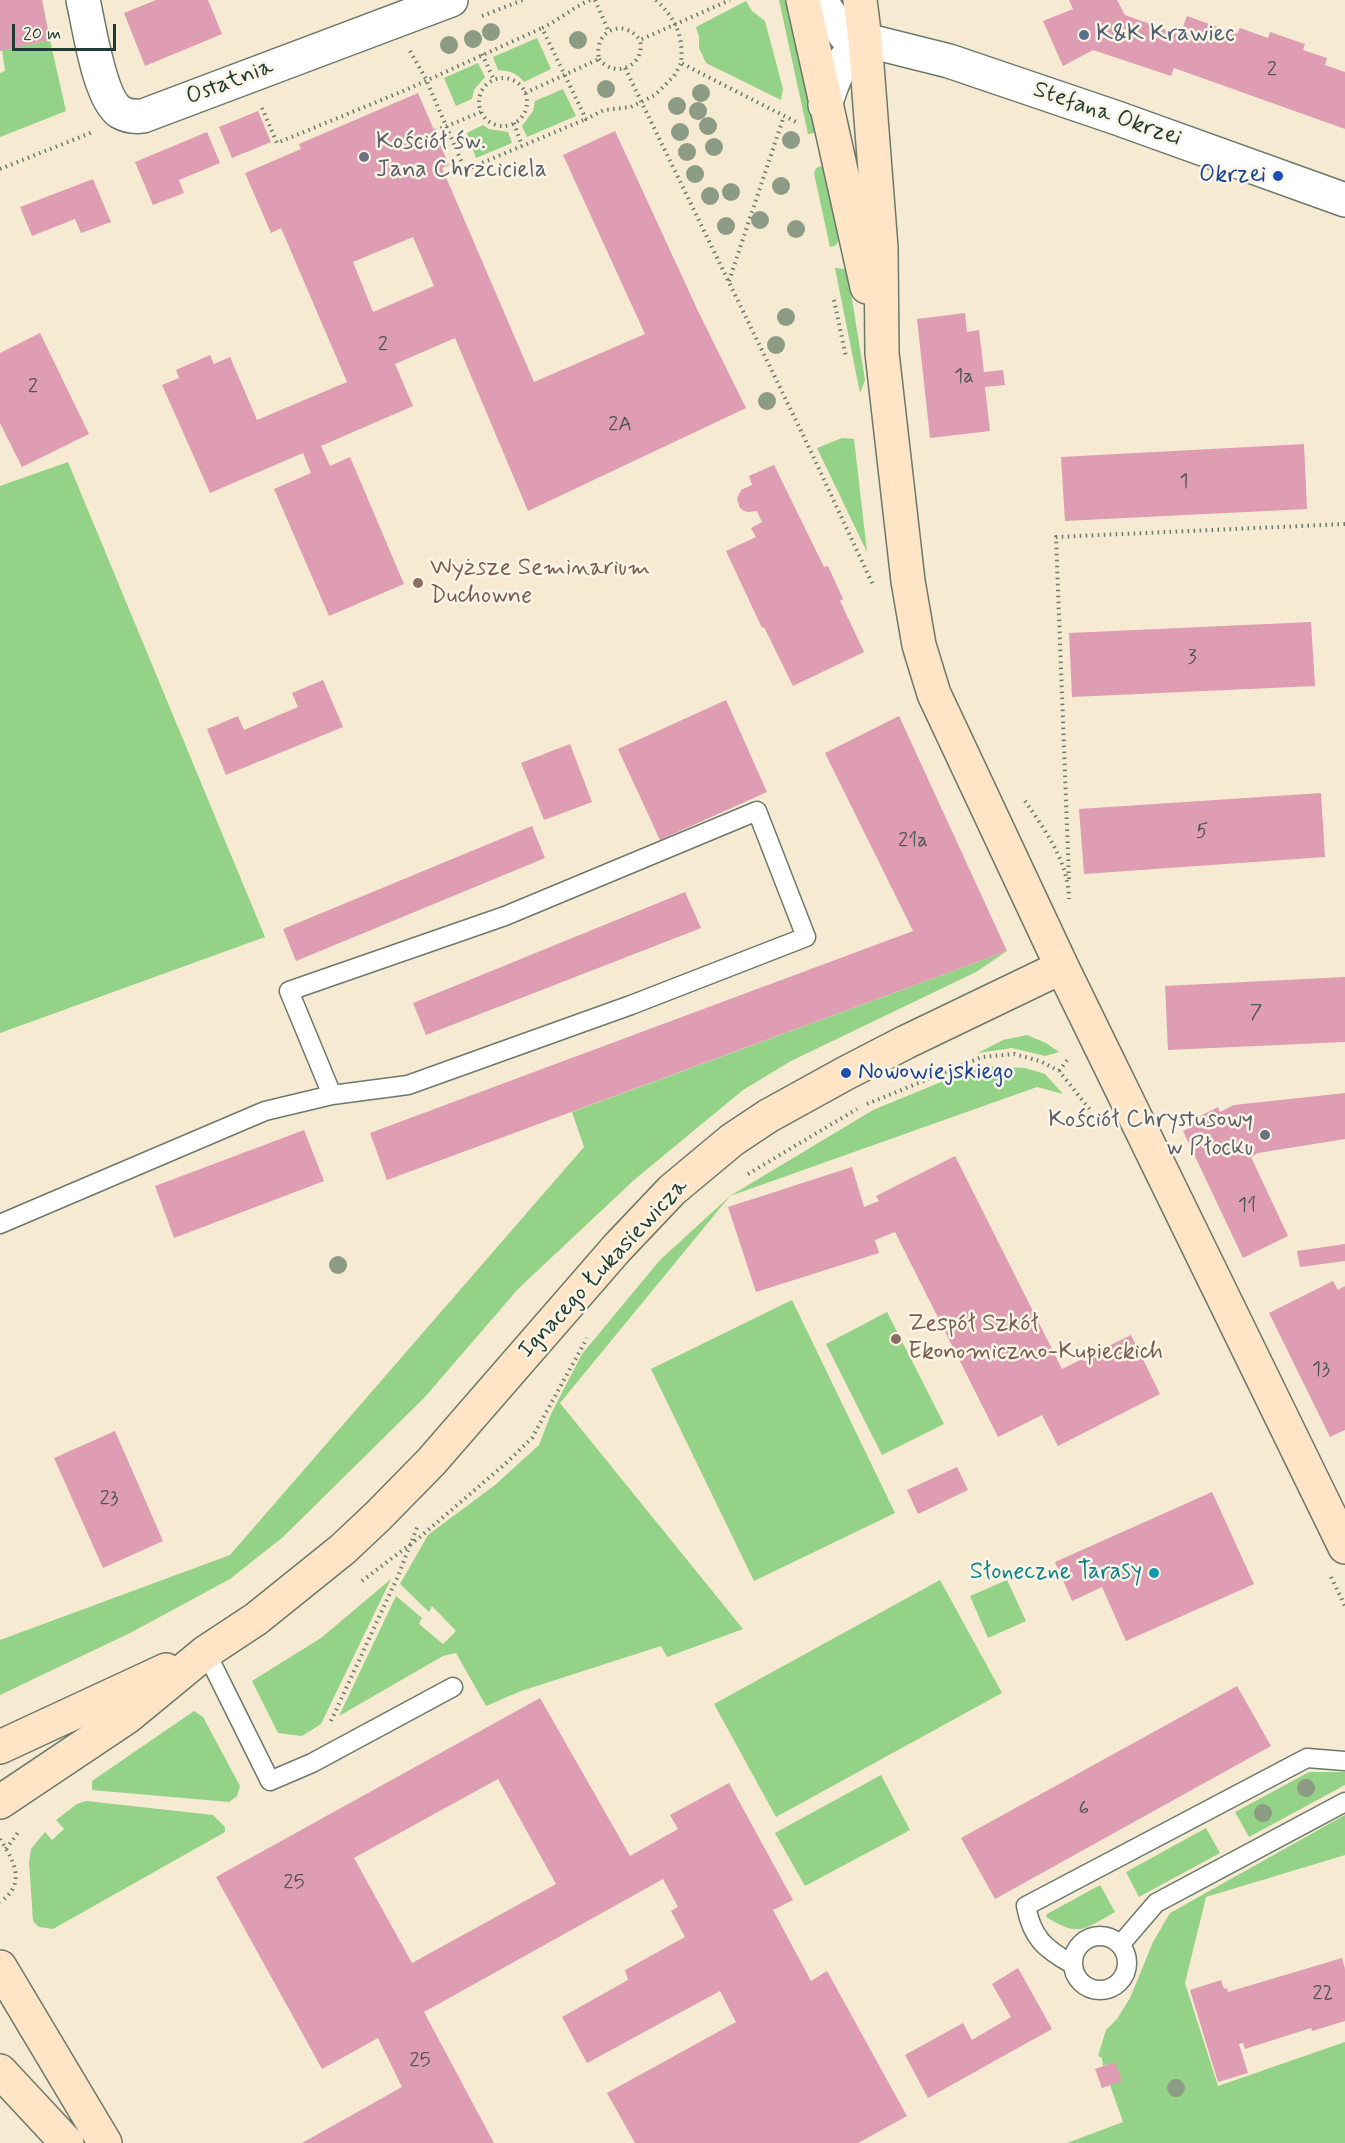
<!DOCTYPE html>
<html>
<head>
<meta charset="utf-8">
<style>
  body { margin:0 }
  #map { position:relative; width:1345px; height:2143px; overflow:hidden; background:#f6ead2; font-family:Mynerve,sans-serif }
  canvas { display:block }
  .scale { position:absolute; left:12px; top:24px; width:104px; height:27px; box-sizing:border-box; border:3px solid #1f3d34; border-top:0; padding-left:8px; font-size:18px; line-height:21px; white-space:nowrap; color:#1f3d34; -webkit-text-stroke:4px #fcf5e5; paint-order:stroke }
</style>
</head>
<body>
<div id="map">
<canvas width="1345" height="2143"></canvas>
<div class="scale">20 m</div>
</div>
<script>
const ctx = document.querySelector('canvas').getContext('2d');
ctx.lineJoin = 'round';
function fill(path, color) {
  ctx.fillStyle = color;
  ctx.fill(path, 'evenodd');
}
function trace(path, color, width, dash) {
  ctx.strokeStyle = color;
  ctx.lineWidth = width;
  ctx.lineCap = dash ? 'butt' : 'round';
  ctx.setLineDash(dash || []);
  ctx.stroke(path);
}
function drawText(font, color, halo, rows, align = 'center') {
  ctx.font = font + ' Mynerve,sans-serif';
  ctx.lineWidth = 5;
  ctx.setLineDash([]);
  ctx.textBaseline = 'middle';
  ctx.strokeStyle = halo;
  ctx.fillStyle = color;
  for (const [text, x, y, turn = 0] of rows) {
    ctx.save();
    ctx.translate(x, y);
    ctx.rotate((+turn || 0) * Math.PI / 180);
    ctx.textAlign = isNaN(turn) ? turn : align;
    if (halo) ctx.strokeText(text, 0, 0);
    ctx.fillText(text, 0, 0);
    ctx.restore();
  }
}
fill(new Path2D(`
  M779,0H791L820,132L808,134Z
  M746,1L752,11L765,21L783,89L781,100L706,63L699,48V37L696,27Z
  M537,38L551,69L524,82C517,73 510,71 498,70L493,57Z
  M50,40L66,111L0,137V73L5,71L2,50Z
  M478,63L485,77L474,90L472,99L456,106L444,78Z
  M563,89L576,116L527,137L522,126L533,111L535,101Z
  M483,125L489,129L508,132L512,143L476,158L467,133Z
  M824,165L840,238L836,245L830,247L814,173L816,168Z
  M835,268L845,269L848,274L865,380L860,393Z
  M842,438L854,439L867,552L817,448Z
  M68,462L265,937L0,1033V486Z
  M1007,951L976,972L791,1061L743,1090L634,1180L518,1289L425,1397L283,1537L230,1579L130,1633L0,1695V1640L230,1555L584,1147L572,1112Z
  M1027,1035L1046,1043L1059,1052L1045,1056L1012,1048L978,1053L1003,1040Z
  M980,1066L1025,1068L1045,1074L1063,1094L1037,1087L730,1196L560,1403L743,1629L667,1657L661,1646L521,1691L486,1706L456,1653L443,1656L339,1716L396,1596L422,1618L419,1624L443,1644L456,1631L432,1606L429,1612L400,1584L428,1535L495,1485L539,1445L551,1414L582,1354L660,1260L730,1196L873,1110Z
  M792,1300L895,1513L754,1581L651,1369Z
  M887,1312L944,1424L882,1455L826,1344Z
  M391,1579L321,1724L302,1736L278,1733L252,1681L321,1638Z
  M940,1580L1002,1693L776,1817L714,1704Z
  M1007,1580L1026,1621L988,1638L970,1596Z
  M194,1711L203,1717L240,1786L237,1796L229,1802L92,1790V1781Z
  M1309,1772H1345V1785L1249,1837L1235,1812Z
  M881,1775L910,1830L805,1886L775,1833Z
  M86,1801L213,1815L225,1827V1832L53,1929L39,1927L33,1921L29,1862L31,1849L45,1832L52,1840L64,1829L56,1820L77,1804Z
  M1345,1815V1855L1206,1897L1185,1983L1218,2086L1345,2042V2143H1067L1123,2122L1110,2085L1115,2062L1103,2066L1102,2058L1098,2056L1106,2030L1117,2019L1130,1998L1153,1942L1170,1913Z
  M1206,1828L1220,1853L1139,1897L1126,1872Z
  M1100,1885L1115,1912C1084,1929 1080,1938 1046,1917L1047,1914Z`), '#94d287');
fill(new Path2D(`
  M0,0H42L50,40L0,51Z
  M156,0H208L222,34L145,66L124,13Z
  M1069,0H1117L1125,15L1180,35L1187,16L1237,34L1240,28L1268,38L1270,32L1305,44L1303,50L1327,58L1325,65L1345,72V129L1174,68L1171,76L1093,50L1063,66L1043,21L1073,9Z
  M418,93L449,165L442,168L534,382L645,334L563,155L615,131L698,311L746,408L528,511L455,338L395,364L413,406L321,446L330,466L350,457L404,584L329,616L274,489L311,473L303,453L210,493L162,385L179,378L176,370L210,355L214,364L230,357L257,420L347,382L281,228L271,233L245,173L301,149L299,144ZM413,237L434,286L373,312L353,262Z
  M258,111L271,142L232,158L219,127Z
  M207,132L220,163L179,180L184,193L153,205L135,162Z
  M93,179L111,222L81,233L75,219L32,236L20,207Z
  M965,313L967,332L979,330L984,372L1003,370L1005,385L985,387L990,431L930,438L917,319Z
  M40,333L89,434L22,467L0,423V353Z
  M1304,444L1307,509L1065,521L1061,457Z
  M774,465L824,567L828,566L843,599L840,601L864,652L793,686L764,627L762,628L726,551L756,537L751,528L762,522L757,511L748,512L744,511L740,508L737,499L741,490L752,485L749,476Z
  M1311,622L1315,686L1072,697L1069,633Z
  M323,680L343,727L226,775L207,729L238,716L244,730L298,707L292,693Z
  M726,700L767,792L660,840L618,749Z
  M899,716L1007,951L387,1180L370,1133L913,931L825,753Z
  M570,744L592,802L544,820L521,763Z
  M1321,793L1325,857L1084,874L1079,809Z
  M532,826L545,858L296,961L283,929Z
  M685,892L701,928L426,1035L413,1003Z
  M1345,977V1042L1168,1050L1165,986Z
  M1345,1093V1139L1258,1153L1251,1157L1288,1236L1243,1258L1183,1131L1189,1128L1186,1123L1218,1107L1220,1112L1234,1105Z
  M304,1130L324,1181L174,1238L155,1186Z
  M955,1156L1062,1369L1131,1335L1160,1394L1058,1446L1042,1415L998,1437L895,1232L875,1240L879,1253L756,1292L728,1207L852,1167L864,1207L879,1201L876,1196Z
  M1345,1244V1261L1300,1267L1297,1251Z
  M1333,1281L1338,1290L1345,1286V1430L1330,1437L1269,1313Z
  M115,1431L163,1541L103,1568L54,1458Z
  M957,1467L968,1490L918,1514L907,1490Z
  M1212,1492L1254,1584L1126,1641L1102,1587L1072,1601L1055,1562Z
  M1237,1686L1271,1746L995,1899L961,1838Z
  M540,1698L630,1856L678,1829L670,1815L729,1783L793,1900L773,1910L811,1981L827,1971L907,2116L858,2143H635L607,2093L736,2022L720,1991L587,2063L562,2017L628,1980L625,1970L685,1937L671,1911L678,1907L663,1879L424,2012L494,2143H302L402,2087L378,2038L322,2069L216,1877ZM498,1779L556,1884L412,1963L354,1858Z
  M1342,1958L1345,1969V2021L1312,2031L1311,2028L1245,2049L1243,2043L1239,2044L1248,2073L1218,2082L1190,1990L1221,1980L1224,1989L1227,1988L1228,1992Z
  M1018,1968L1052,2029L928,2098L905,2055L963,2023L972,2040L1011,2017L992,1984Z
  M1115,2062L1122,2081L1102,2088L1095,2069Z`), '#de9db2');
const lane = new Path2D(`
  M0,1224L265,1111L332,1095L408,1085L631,1005L806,937L757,811L505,916L289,991L332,1095
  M206,1652L270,1781L312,1763L453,1687
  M1073 1963a27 27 0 1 1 54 0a27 27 0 1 1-54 0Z
  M1120,1945L1156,1903L1345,1802
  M1072,1964C1045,1949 1032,1938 1026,1906L1307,1758L1345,1761`);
const street = new Path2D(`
  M83,0C89,25 99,98 120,112C127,116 135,117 143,116L451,0
  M822,0L823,5L845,35L949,61L1117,118L1345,200
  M825,105C836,73 838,62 865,40`);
const secondary = new Path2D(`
  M803,0L867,287
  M860,0L865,40L881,248L882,353L908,581L919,645L934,694L1062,967L1345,1547
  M0,1747L166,1670
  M0,1802L127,1717L206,1652L256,1619L343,1549L378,1516L431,1462L617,1248L672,1190L732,1140L768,1116L846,1073L906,1042L1062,967
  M0,1967L105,2143
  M0,2071L67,2143`);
trace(lane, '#6a7a6b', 21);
trace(street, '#6a7a6b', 36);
trace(secondary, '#6a7a6b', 36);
trace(new Path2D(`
  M590,0C572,8 559,20 542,28L586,119L604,110L631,107L655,95L674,76L681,63
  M595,0L609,32
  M656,0C675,18 684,36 681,63L796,122
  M482,16L523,0
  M410,51L426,79L465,170L586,119
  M482,54L494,80
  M599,59C615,80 646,65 640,40
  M625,68L805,439L873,585
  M479 102a24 24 0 1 1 48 0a24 24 0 1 1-48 0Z
  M525,93L599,59C593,31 623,17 640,40L730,0
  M262,108L277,143L408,89L542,28
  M514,123L522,146
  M435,131L481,112
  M0,169L93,132
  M729,281L784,116
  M834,300L846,357
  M1025,801C1045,830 1069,863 1069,899
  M1069,879L1056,537L1345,524
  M1059,1071L1068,1059
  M867,1104L982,1057L1014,1054L1040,1061L1059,1071L1091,1111
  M748,1174L857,1109
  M1331,1577L1345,1606
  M362,1581L420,1537L505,1464L532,1438L587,1338
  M331,1721L398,1576L418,1525
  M0,1839C14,1861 27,1884 0,1902
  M6,1849L19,1831`), '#6a7a6b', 4, [1.5, 4.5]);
trace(lane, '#fff', 18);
trace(street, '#fff', 33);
trace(secondary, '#ffe4c6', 33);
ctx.fillStyle = '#8c9b84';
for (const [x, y] of [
  [491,32],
  [473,39],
  [578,40],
  [449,45],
  [606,89],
  [701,93],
  [677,106],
  [698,111],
  [708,126],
  [680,132],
  [791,140],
  [714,147],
  [687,152],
  [695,174],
  [781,186],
  [731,192],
  [710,196],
  [760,220],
  [726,226],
  [796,229],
  [786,317],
  [776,345],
  [767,401],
  [338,1265],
  [1306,1788],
  [1263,1813],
  [1176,2088]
]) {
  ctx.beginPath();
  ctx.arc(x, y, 9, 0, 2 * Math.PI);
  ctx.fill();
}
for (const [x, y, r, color] of [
  [1084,35,6,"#5c6f8a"],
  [364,157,6,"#6b7280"],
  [1278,176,6,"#1a4fb4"],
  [418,583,6,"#8d6e63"],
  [846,1073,6,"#1a4fb4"],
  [1265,1135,6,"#6b7280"],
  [896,1339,6,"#8d6e63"],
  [1154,1573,6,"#0f9aa8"]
]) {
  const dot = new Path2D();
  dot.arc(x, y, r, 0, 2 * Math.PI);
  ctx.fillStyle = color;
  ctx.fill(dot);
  trace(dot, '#fcf5e5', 2);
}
drawText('21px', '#4f5554', null, [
  ["2",1272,71],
  ["2",383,346],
  ["1a",964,378],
  ["2",33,388],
  ["2A",620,426],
  ["1",1184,483],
  ["3",1192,659],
  ["5",1202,833],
  ["21a",913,842],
  ["7",1256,1014],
  ["11",1247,1207],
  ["13",1321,1371],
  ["23",109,1500],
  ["6",1084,1810],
  ["25",294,1884],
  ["22",1323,1995],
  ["25",420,2062]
]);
drawText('24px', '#4e5e75', '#fcf5e5', [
  ["K&K Krawiec",1096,35]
], 'left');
drawText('24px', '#1f3d34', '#fcf5e5', [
  ["Ostatnia",230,83,-21],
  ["Stefana Okrzei",1107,115,19],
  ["Ignacego Łukasiewicza",604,1269,-47]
]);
drawText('24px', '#5b616d', '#fcf5e5', [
  ["Kościół św.",376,143],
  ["Jana Chrzciciela",376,171],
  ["Kościół Chrystusowy",1253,1121,"right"],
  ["w Płocku",1253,1149,"right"]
], 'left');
drawText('24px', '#164399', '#fcf5e5', [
  ["Okrzei",1266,176],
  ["Nowowiejskiego",858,1073,"left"]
], 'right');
drawText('24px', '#785e54', '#fcf5e5', [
  ["Wyższe Seminarium",430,569],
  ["Duchowne",430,597],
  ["Zespół Szkół",908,1325],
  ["Ekonomiczno-Kupieckich",908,1353]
], 'left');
drawText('24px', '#0d838f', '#fcf5e5', [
  ["Słoneczne Tarasy",1142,1573]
], 'right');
</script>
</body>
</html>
